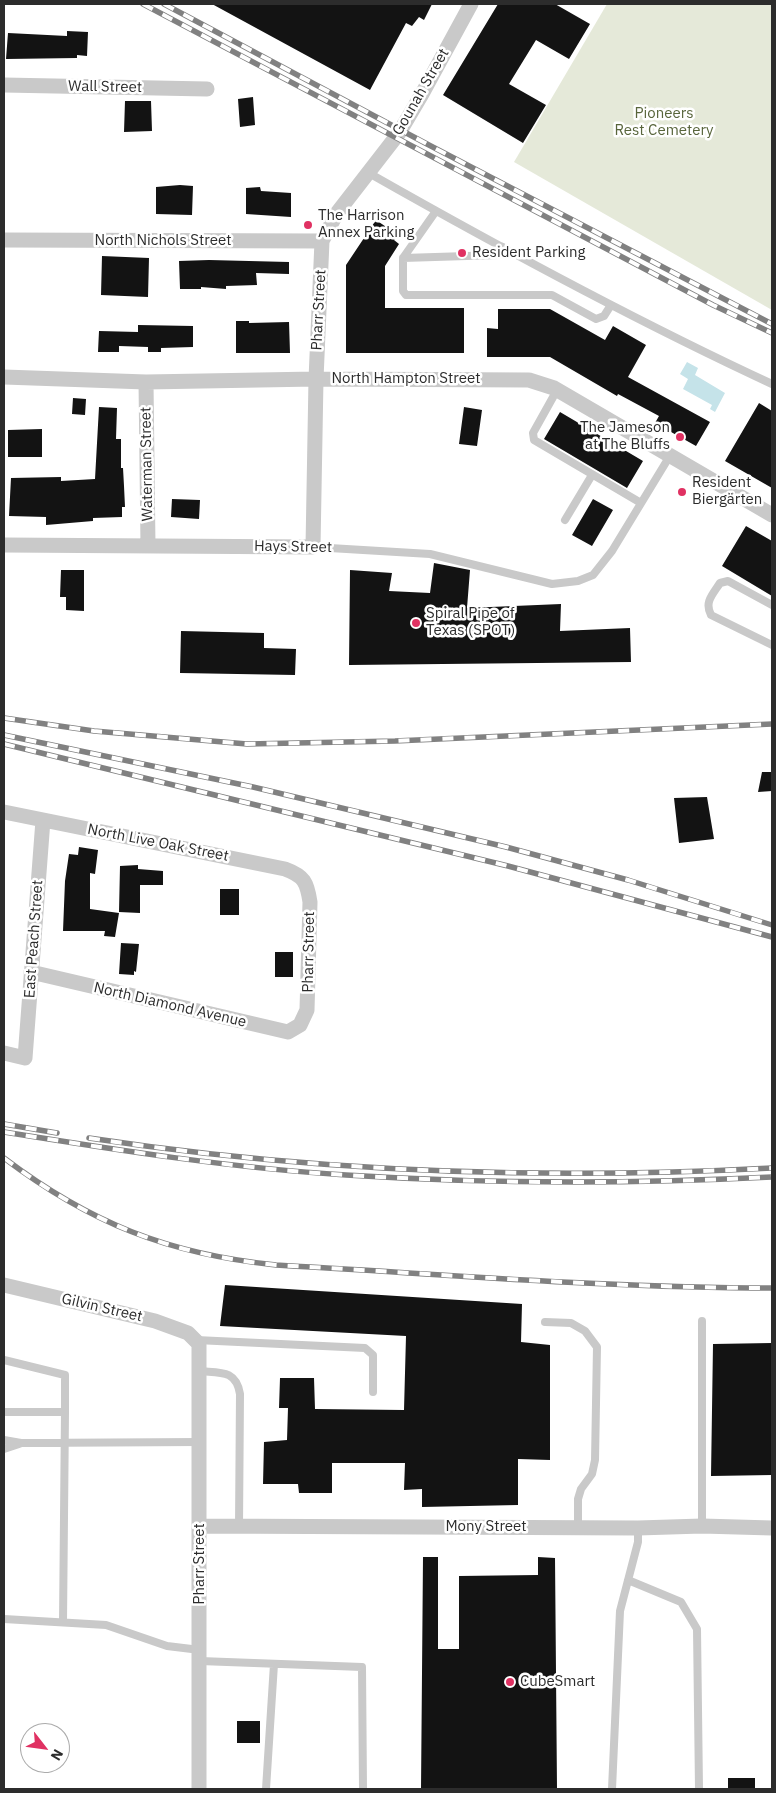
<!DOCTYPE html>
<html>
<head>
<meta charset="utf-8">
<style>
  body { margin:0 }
  #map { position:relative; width:776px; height:1793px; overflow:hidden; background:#fff; font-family:"IBM Plex Sans",sans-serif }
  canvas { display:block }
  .frame { position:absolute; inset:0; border:5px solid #2c2c2c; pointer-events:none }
  .north { position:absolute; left:20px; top:1723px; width:50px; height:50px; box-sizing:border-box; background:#fff; border:1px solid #ababab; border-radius:50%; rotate:120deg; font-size:14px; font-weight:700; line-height:20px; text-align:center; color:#2c2c2c }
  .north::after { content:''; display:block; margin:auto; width:18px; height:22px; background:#e03162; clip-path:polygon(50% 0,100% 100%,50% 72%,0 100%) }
</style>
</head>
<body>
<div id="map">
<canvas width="776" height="1793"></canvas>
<div class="frame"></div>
<div class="north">N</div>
</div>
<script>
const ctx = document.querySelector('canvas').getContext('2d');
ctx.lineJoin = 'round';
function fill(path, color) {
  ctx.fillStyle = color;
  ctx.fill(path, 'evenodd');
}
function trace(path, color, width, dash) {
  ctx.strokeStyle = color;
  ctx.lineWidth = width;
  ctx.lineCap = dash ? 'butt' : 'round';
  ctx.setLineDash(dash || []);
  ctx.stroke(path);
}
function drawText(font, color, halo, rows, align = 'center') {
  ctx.font = font + ' "IBM Plex Sans",sans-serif';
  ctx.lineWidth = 5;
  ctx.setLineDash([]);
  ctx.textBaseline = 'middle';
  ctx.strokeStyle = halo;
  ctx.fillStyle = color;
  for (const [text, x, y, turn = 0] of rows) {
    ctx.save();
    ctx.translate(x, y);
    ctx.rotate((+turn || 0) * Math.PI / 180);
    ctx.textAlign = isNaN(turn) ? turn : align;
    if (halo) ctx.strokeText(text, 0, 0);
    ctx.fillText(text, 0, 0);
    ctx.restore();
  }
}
fill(new Path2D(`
  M607,4H772V310L514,162Z`), '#e5e9d9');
fill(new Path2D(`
  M687,362L698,368L695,375L725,393L715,412L710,409L712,405L683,389L688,379L680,374Z`), '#c5e3e9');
fill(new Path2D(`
  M212,4H432L424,20L419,17L412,26L406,23L370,90Z
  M498,4H555L590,24L569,59L536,40L509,84L546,105L523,143L443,95Z
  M67,31L88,32L87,56L77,55V58L6,59L8,33L67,36Z
  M253,97L255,125L240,127L238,99Z
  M125,101H151L152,131L124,132Z
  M180,185L193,186L192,215L156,214V187Z
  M260,187L261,191L291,193V217L246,214V188Z
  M376,220L398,235L394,240L399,244L385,266V308H464V353H346V265Z
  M102,256L149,258L148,297L101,295Z
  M209,260L289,262V274L256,273L257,285L226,286V289L201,287V289H180L179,261Z
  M498,309H550L605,340L613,326L646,345L628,377L710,422L696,446L655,423L659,416L618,394L617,396L550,357H487V328L498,329Z
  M236,321H249V323L289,322L290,353H236Z
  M138,325L193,326V347L161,348V352H148V347L119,346V352H98L99,331L138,332Z
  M73,398L86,399L85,415L72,414Z
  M759,403L772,411V488L725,461Z
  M99,407L117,408L116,439H121V468H123L124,486L125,507H122V517L93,518V521L46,525V517L9,516L11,478L61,477V481L95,479Z
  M464,407L482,410L477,446L459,444Z
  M560,412L643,461L627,488L544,439Z
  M42,429V457H8V430Z
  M172,499L200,500L199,519L171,517Z
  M593,499L613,510L592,546L572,535Z
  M746,526L772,541V596L722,566Z
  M434,563L470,570L467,608L561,604L560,631L630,628L631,662L349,665L350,570L392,573L389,591L430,593Z
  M61,570H84V611L66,610V597H60Z
  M181,631L264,633V648L296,649L295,675L180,673Z
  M762,772H772V791L758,792Z
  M707,797L714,839L679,843L674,798Z
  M79,847L98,850L95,874L90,873V909L119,913L115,937L104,936L105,931H63L65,881L69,854L78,855Z
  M138,865V869L163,871V885H140V913L119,912L120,866Z
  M220,889H239V915H220Z
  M121,943L139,944L136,972L134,971V975L119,974Z
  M275,952H293V977H275Z
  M225,1285L522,1304L521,1342L550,1345V1460L518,1459V1505L422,1507V1489L404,1490L405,1463H332V1493H299L298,1484H263L264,1442L287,1440L288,1408H279L280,1378H314L315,1409L404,1410L406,1336L220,1326Z
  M772,1343V1475L711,1476L713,1344Z
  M423,1557H438V1649H459V1576L538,1575V1557L555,1558L557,1789H421Z
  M237,1721H260V1743H237Z
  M728,1778H755V1789H728Z`), '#131313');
trace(new Path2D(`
  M367,172C499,247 634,320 772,384
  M436,211L403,258V291L406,295H552L596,319L604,316L611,305
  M403,258L499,255L503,247
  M557,390L533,433L534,440L641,503
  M565,520L592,475
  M313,547L430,554L552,584L578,581L593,575L612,551L671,454
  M772,605L728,581L720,583C713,594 704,602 711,615L772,645
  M702,1321V1526
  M545,1322L571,1323L585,1331L597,1347L595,1460L592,1474L581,1489L578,1499V1528
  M196,1340L365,1348L373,1355V1392
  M4,1360L65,1375V1412
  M199,1371C219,1373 236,1369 240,1394L239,1526
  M4,1412H65L63,1622
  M4,1440L21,1443L199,1442
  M4,1449L19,1444
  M628,1580L681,1602L697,1629L699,1789
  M4,1619L106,1625L167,1646L200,1650
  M200,1661L362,1667L363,1789
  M266,1789L274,1664
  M612,1789L620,1611L638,1542V1528`), '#c9c9c9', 8);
trace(new Path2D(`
  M4,85L207,89
  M4,240L322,241
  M4,377L146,382L316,379L529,380L554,388L772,515
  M146,382L148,546
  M4,545L313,547L316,379L322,241L337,213L399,133L422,94L471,4
  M4,812L285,869C304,876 307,882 310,902L307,1010L300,1025L288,1032L31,972
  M4,1053L25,1058L43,820
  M4,1285L155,1321L188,1333L199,1344V1789
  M200,1526L638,1528L702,1526L772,1528`), '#c9c9c9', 15);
const rail = new Path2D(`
  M143,4L713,305L772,333
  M164,4L427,144L772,324
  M4,718L94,731L247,744L395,741L772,724
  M4,735L253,787L506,847L628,880L772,925
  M4,744L508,866L772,937
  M4,1124L57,1133
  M4,1132C117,1150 231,1168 346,1175C488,1184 630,1184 772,1177
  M89,1138C314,1172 545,1180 772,1168
  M4,1158C90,1223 168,1254 276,1265C442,1274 606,1288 772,1288`);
trace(rail, '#818181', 5.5);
trace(rail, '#fff', 4, [11]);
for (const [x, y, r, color] of [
  [308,225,5,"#e03162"],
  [462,253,5,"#e03162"],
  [680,437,5,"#e03162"],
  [682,492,5,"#e03162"],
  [416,623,5,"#e03162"],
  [510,1682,5,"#e03162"]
]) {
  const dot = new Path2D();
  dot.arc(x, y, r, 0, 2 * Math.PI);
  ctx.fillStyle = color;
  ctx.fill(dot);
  trace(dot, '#fff', 2);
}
drawText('15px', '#2c2c2c', '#fff', [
  ["Wall Street",105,87,1],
  ["Gounah Street",421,92,-60],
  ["North Nichols Street",163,241],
  ["Pharr Street",319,310,-87],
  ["North Hampton Street",406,379],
  ["Waterman Street",147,464,-91],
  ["Hays Street",293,547,1],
  ["North Live Oak Street",158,843,11],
  ["East Peach Street",34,939,-86],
  ["Pharr Street",309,952,-89],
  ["North Diamond Avenue",170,1005,13],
  ["Gilvin Street",102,1308,13],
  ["Mony Street",486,1527],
  ["Pharr Street",200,1564,-90]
]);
drawText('15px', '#58653b', '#fff', [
  ["Pioneers",664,114],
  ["Rest Cemetery",664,131]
]);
drawText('15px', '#2c2c2c', '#fff', [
  ["The Harrison",318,216],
  ["Annex Parking",318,233],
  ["Resident Parking",472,253],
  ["The Jameson",670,428,"right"],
  ["at The Bluffs",670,445,"right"],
  ["Resident",692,483],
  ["Biergärten",692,500],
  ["Spiral Pipe of",426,614],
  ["Texas (SPOT)",426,631],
  ["CubeSmart",520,1682]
], 'left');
</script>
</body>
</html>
